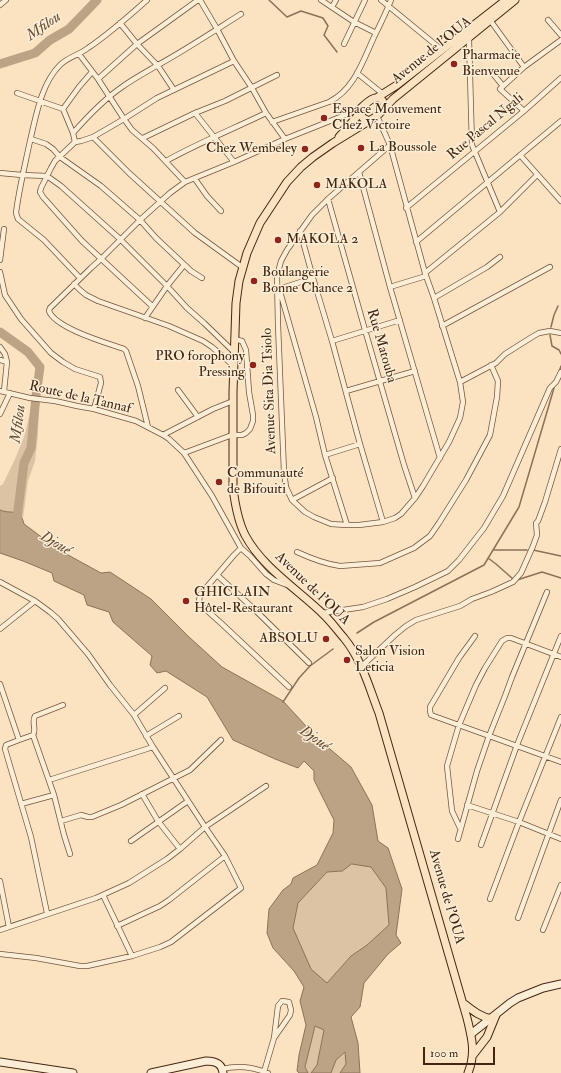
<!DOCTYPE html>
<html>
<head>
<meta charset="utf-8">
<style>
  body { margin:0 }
  #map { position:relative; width:561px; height:1073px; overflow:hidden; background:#fbe3c1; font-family:"IM FELL Double Pica",serif }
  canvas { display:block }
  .scale { position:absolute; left:423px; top:1047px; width:72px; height:18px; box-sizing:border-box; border:2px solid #432611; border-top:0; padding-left:5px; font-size:12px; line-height:14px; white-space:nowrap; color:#432611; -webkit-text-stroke:3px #fcedd7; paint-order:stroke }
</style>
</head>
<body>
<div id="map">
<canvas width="561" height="1073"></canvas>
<div class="scale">100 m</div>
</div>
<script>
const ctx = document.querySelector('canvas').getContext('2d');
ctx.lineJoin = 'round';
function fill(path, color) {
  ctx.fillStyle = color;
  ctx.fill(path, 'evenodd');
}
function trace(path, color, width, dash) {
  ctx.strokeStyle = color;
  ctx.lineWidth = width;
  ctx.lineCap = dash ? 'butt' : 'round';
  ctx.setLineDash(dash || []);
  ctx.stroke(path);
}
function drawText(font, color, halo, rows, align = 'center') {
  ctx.font = font + ' "IM FELL Double Pica",serif';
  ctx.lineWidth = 3;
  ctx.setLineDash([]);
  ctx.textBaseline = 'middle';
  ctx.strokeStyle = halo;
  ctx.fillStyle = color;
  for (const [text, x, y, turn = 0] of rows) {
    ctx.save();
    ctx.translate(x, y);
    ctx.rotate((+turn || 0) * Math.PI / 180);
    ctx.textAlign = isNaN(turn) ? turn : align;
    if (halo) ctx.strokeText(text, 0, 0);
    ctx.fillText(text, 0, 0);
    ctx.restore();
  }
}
fill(new Path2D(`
  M33,401L39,403L38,435L35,461L28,481L23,518L17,513L5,512L0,510V486L3,484L15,459L24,437Z
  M352,864L371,866L386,888L389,926L367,945L351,956L327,983L311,969L293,928L298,903L327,872L342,871Z
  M315,1026L324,1030L317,1065L311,1073H308L305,1067Z
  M345,1052L346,1064L340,1073H331L335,1060Z`), '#dcc3a3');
const water = new Path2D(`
  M0,510C11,515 20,507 24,524L59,550L101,573L110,572L151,599L188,636L222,667L283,701L317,738L351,767L372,805L378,841L388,848L402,889L396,935L401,943L388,954L364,983L360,1007L351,1017L358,1043L360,1073H340L346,1064L345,1052L336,1060L331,1073H311L317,1065L324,1030L315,1026L305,1067L308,1073H299L297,1071L299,1055L306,1025L300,1001L304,987L294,971L273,948L267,933L269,909L283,890L291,884L293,878L317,865L333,833L334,820L314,780V771L304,761L298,768L275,759L233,740L207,697L166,671L157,673L150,665L152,656L113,622L109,612L87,605L84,595L54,581L52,573L23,561L0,553ZM352,864L371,867L386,888L389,925L367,945L351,956L327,983L311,969L293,928L298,903L327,872L342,871Z`);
fill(water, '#bca385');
trace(water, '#8c7157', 1);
trace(new Path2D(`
  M269,0L287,17L301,11L323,18L328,26L324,35L337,52
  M551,327L554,315L558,306
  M550,335L552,346L559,350L561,354
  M559,372L561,366
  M494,550H527
  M533,550L561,556
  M488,558L496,564L513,579
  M517,580L542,572L561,578
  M357,633L374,622L484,565L519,507L554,388
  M283,702L299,678L310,666L333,649`), '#8c7157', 1.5);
trace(new Path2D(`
  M0,64L35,53L50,40L69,29L97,0
  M0,332L28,352L40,367L36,396L31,448L24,463L16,525`), '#bca385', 9);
const street = new Path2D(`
  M200,0L217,29L234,61L252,88L266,113L285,139
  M321,0L354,22L376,33
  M381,0L442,50
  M0,5L6,0
  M332,7L336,0
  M490,20L524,67
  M548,20L561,35
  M120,23L137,44L158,66L174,90
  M469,39L472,145L500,212
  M344,44L365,0
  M79,54L98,79L124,119L132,130L153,148L185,182
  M357,73L383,94
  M494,75L503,86
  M98,79L137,44L198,0
  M17,93L63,109L73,133
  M63,109L79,87L92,72
  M524,111L500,89L524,67L561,40
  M195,113L234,162
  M377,116L390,145L425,273L434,298L460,382L463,402L460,418L449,442L423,486L415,498L401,514L395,518L383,522L359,525H347L331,524L314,517L305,512L292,500L286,487L284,472L278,325L277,276L281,261L287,250L312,215L328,199L390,145
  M272,122L329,102C354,90 363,61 374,37C380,25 386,13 391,0
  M93,137L129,173L195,233L242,267
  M143,138L195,113L225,101L277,75
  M31,139L46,144L53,149L60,157L101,186L140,220L156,238L191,271L202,278
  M75,142L73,133C88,116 103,100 122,87C133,79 146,72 158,65C187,49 214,31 241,14
  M520,155L561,201
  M166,161C198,143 233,129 266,113
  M359,172L390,287L440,458
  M0,173L22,175L47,176L61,186L120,239L167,286L187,308L204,323L234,352
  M195,179L207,196L221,211
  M328,199L365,330L404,465L415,498
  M406,208L524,111L561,78
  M300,231L313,278L332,341L360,444L383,522
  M416,242L561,121
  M0,260L4,229
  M0,272L5,295L21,319L51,353L63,362L75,369L100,377L101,383L94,409
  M425,273L500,212L537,175
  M80,278L44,240L18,219L16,213C19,189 25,165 30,141C36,116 41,84 60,65C68,57 79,55 88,48C109,34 128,17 147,0
  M74,284L80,290L86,295L98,301L169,326L203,341L212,347L234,366
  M390,287L426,276
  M279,288L316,417L325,455L347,525
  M279,289L313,278
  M434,298L487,267L500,257
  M152,306L82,241L43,197L40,192L41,188L51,168L55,161L75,142L81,141L93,137L124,119L157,98L234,61
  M145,318L167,286L184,265
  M442,326L550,267
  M332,341L400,320
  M0,347L5,354L7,362L4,391
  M0,360L7,362
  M460,382L496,363L505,354L532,337L539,333L550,331L561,333
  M178,390L198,417
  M0,391L30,398L55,401L77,406L94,409L136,421L163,435L169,439L184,453L199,476L212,496L241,548L250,556L266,574L274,580L287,585
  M346,391L415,371
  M0,414L10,393
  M148,427L138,386L126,351L124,349C107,343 55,328 49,311L50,308L91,268L102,258L140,220L170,193L185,182L234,162L285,139L360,109
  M163,435L213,409L233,401
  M184,453L232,435H242L246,433L250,429L253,421V415L249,392L246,350L242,341L234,339
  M325,455L360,444
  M292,500L333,478
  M241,548L234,555L200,595L199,601L202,606L222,624L289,687
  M297,552C310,558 325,564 340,566L380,563L414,548L430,536L439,523L466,480L490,435L497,397L498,381L491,365
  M217,575L254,609L309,663
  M0,582L35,601L50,612L58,619L88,654L110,685L134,715L153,747L205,827L225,856L241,888L171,942L160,947L132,956L87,966H80L36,958L0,954
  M323,613L363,607L387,599L415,587L448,571L459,560L484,528L503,496L550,388L556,382L561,372
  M0,629L35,601
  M475,636L459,658L430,707V711L431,715L561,762
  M362,666L395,635L406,626L416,620L460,606L472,599L491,592L513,582L521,573L533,546L537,535L536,523L538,521L545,502L561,449
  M0,684L19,740L33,735L54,795L64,835L70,854
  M134,715L165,688
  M33,735C37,729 31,722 35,716L63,705
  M146,736L179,716
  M19,740L6,745L5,749L31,837L47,913
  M49,780L153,747
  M142,794L158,821L180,849
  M21,804L54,795
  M467,805L519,822L561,839
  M61,821L81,815L88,817H92L121,805L190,770L221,740
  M460,828L452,811L447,766L459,725L476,685L485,668L502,641L507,638H511L561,657
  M458,839L477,771L489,736L505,696L512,677L547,592
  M131,841L188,801
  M481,845L517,745L561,636
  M0,881L9,927
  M103,895L132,956
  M490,899L519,822L561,717
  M518,918L561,800
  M117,926L160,906L169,900L225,856
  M0,930L96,898L129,883L167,859L180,849L205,827L266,786
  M543,930L561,885
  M222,1069C239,1065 252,1067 268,1073
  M264,1072L274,1038L290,1015L291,1010L289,1002L282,1001L278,1006L274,1038`);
const secondary = new Path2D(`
  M471,1034L510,1003L518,998L543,988L561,984
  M0,1062L73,1073
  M151,1073L206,1061C215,1061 222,1063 223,1073`);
const primary = new Path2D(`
  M378,97L397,85L506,0
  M385,108C382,88 367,102 360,109V113L363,118L369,121L377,116L393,99L515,0
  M369,121L333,143L313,157L301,167L287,182L260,223L247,253L239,281L236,303L233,392V488C235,504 238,521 245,535C262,567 297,589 322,613C330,620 337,630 344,638C362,660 369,687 379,713L467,1018C472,1038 476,1053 468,1073
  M339,137L360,113
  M463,1003C472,1010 480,1017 492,1019
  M473,1055L487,1037L496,1015`);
trace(street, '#71553d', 6);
trace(secondary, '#432611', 9);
trace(primary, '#432611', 9);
trace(street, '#fcedd7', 4.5);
trace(secondary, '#fcedd7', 7);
trace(primary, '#fbe3c1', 7);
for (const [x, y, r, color] of [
  [454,64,4,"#8f2418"],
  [324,118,4,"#8f2418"],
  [361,148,4,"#8f2418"],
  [305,149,4,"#8f2418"],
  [317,185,4,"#8f2418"],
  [278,240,4,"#8f2418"],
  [254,281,4,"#8f2418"],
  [253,365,4,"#8f2418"],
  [219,482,4,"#8f2418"],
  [186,601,4,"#8f2418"],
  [326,639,4,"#8f2418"],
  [347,660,4,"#8f2418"]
]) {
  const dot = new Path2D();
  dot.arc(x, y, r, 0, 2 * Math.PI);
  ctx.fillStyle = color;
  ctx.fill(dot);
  trace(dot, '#fcedd7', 1.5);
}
drawText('14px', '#432611', '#fcedd7', [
  ["Avenue de l'OUA",432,51,-39],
  ["Rue Pascal Ngali",486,127,-40],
  ["Rue Matouba",381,346,74],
  ["Avenue Sita Dia Tsiolo",270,391,-92],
  ["Route de la Tannaf",80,398,13],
  ["Avenue de l'OUA",312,589,44],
  ["Avenue de l'OUA",446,897,74]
]);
drawText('14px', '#432611', '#fcedd7', [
  ["Pharmacie",462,56],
  ["Bienvenue",462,72],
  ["Espace Mouvement",332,110],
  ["Chez Victoire",332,126],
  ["La Boussole",369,148],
  ["Chez Wembeley",297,149,"right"],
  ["MAKOLA",325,185],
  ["MAKOLA 2",286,240],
  ["Boulangerie",262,273],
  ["Bonne Chance 2",262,289],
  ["PRO forophony",245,357,"right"],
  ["Pressing",245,373,"right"],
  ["Communauté",227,474],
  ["de Bifouiti",227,490],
  ["GHICLAIN",194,593],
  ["Hôtel-Restaurant",194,609],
  ["ABSOLU",318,639,"right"],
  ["Salon Vision",355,652],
  ["Leticia",355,668]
], 'left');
drawText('italic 15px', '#674c34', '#fcedd7', [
  ["Mfilou",44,27,-35],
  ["Mfilou",19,424,-82],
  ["Djoué",55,544,31],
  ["Djoué",314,739,35]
]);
</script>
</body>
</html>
